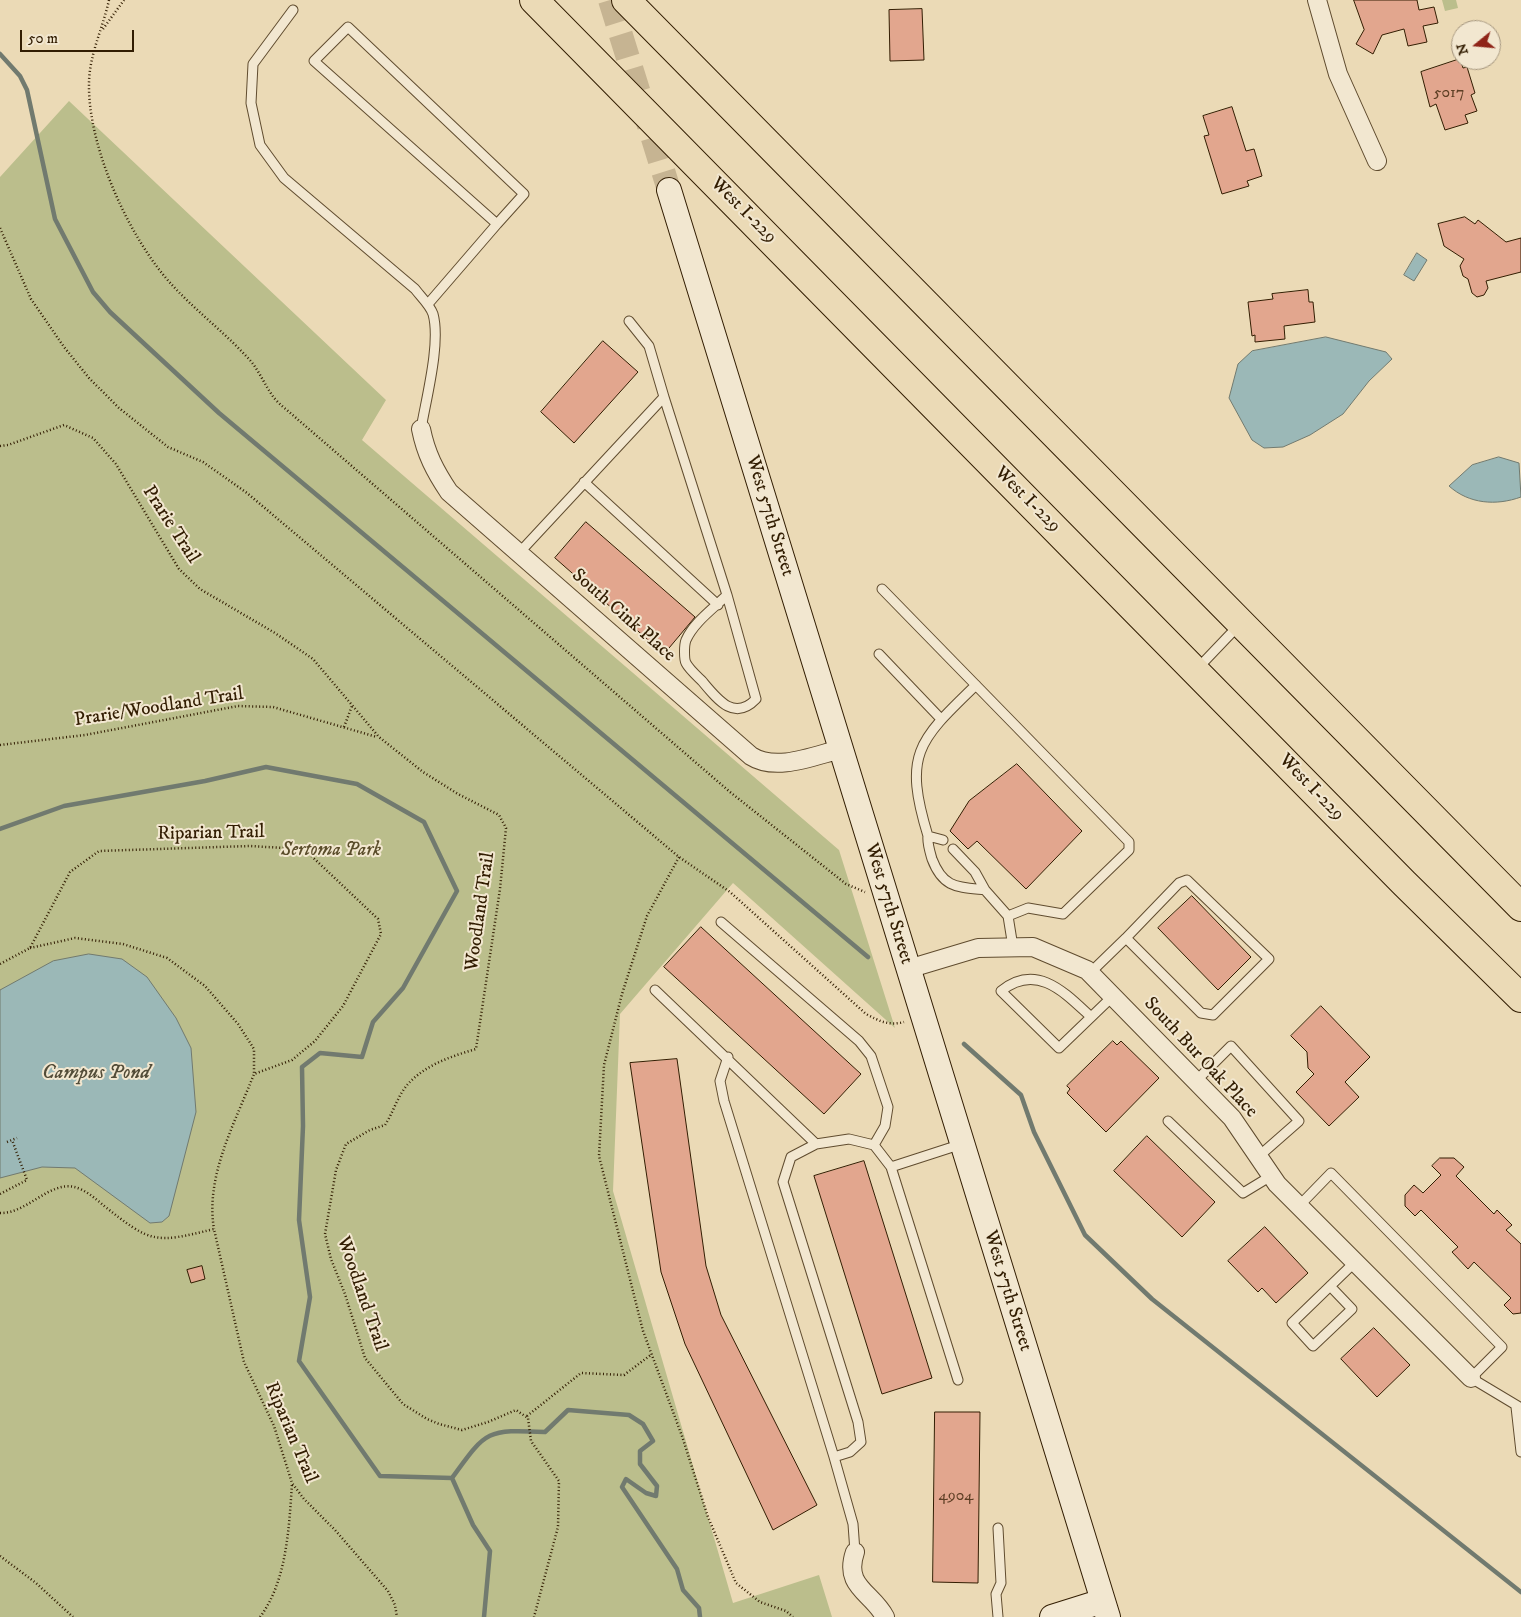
<!DOCTYPE html>
<html>
<head>
<meta charset="utf-8">
<style>
  body { margin:0 }
  #map { position:relative; width:1521px; height:1617px; overflow:hidden; background:#ebdab6; font-family:"IM FELL DW Pica",serif }
  canvas { display:block }
  .north { position:absolute; left:1451px; top:20px; width:50px; height:50px; box-sizing:border-box; background:#f2e7d0; border:1px solid #a5967e; border-radius:50%; rotate:253deg; font-size:14px; font-weight:700; line-height:20px; text-align:center; color:#321d02 }
  .north::after { content:''; display:block; margin:auto; width:18px; height:22px; background:#8f2418; clip-path:polygon(50% 0,100% 100%,50% 72%,0 100%) }
  .scale { position:absolute; left:20px; top:30px; width:114px; height:22px; box-sizing:border-box; border:2px solid #321d02; border-top:0; padding-left:6px; font-size:15px; line-height:18px; white-space:nowrap; color:#321d02; -webkit-text-stroke:4px #f2e7d0; paint-order:stroke }
</style>
</head>
<body>
<div id="map">
<canvas width="1521" height="1617"></canvas>
<div class="north">N</div>
<div class="scale">50 m</div>
</div>
<script>
const ctx = document.querySelector('canvas').getContext('2d');
ctx.lineJoin = 'round';
function fill(path, color) {
  ctx.fillStyle = color;
  ctx.fill(path, 'evenodd');
}
function trace(path, color, width, dash) {
  ctx.strokeStyle = color;
  ctx.lineWidth = width;
  ctx.lineCap = dash ? 'butt' : 'round';
  ctx.setLineDash(dash || []);
  ctx.stroke(path);
}
function drawText(font, color, halo, rows, align = 'center') {
  ctx.font = font + ' "IM FELL DW Pica",serif';
  ctx.lineWidth = 4;
  ctx.setLineDash([]);
  ctx.textBaseline = 'middle';
  ctx.strokeStyle = halo;
  ctx.fillStyle = color;
  for (const [text, x, y, turn = 0] of rows) {
    ctx.save();
    ctx.translate(x, y);
    ctx.rotate((+turn || 0) * Math.PI / 180);
    ctx.textAlign = isNaN(turn) ? turn : align;
    if (halo) ctx.strokeText(text, 0, 0);
    ctx.fillText(text, 0, 0);
    ctx.restore();
  }
}
fill(new Path2D(`
  M1442,0H1456L1458,8L1445,11Z
  M69,101L386,400L362,440L839,850L895,1028L733,883L620,1014L613,1191L733,1603L819,1575L832,1617H0V177Z`), '#bbbe8c');
const water = new Path2D(`
  M1417,253L1427,260L1414,281L1404,275Z
  M1326,337L1386,352L1392,359L1369,381L1343,414L1310,435L1283,447L1264,448L1252,440L1229,398L1238,364L1252,351Z
  M1499,457L1519,463L1521,497C1496,506 1469,504 1449,486L1472,465Z
  M89,954L122,959L147,977L176,1018L191,1048L196,1112L169,1216L162,1222L150,1223L75,1168L42,1167L0,1178V990L53,961Z`);
fill(water, '#9bb8b7');
trace(water, '#717a6f', 1);
trace(new Path2D(`
  M0,54L20,76L27,90L55,219L93,292L110,312L219,413L868,957
  M0,829L64,806L205,781L266,767L357,784L424,822L457,891L403,988L373,1022L362,1057L320,1053L302,1067L303,1126L299,1220L310,1297L299,1361L380,1476L452,1478L473,1525L490,1551L484,1617
  M964,1044L1021,1095L1034,1132L1085,1235L1152,1299L1521,1592
  M452,1478C486,1431 486,1429 545,1432L568,1410L629,1415L643,1424L653,1441L640,1451V1464L657,1486L656,1496L646,1493L626,1479L622,1487L677,1569L683,1590L699,1608L700,1617`), '#717a6f', 4.5);
const building = new Path2D(`
  M1354,0H1417L1419,10L1434,7L1438,23L1423,26L1427,42L1408,46L1404,29L1382,35L1373,54L1356,44L1364,30Z
  M922,9L924,60L890,61L889,10Z
  M1460,59L1463,68L1467,67L1475,93L1471,95L1477,111L1465,115L1468,123L1445,130L1436,104L1430,107L1421,72Z
  M1232,107L1246,151L1254,149L1262,176L1247,181L1249,186L1222,194L1204,136L1209,135L1203,116Z
  M1465,217L1475,224L1478,220L1506,242L1521,238V272L1486,281L1488,288L1484,295L1477,297L1472,293L1468,279L1463,276L1460,266L1464,259L1444,246L1438,224Z
  M1308,290L1309,302H1313L1315,322L1284,326L1285,339L1255,342V335L1252,336L1248,302L1273,299L1272,294Z
  M603,341L638,372L574,443L541,412Z
  M586,522L695,617L664,654L555,558Z
  M1017,764L1082,831L1026,889L977,841L968,849L950,831L969,801Z
  M1192,896L1251,957L1218,990L1158,928Z
  M701,927L861,1074L824,1114L664,967Z
  M1321,1006L1370,1057L1345,1082L1359,1097L1329,1126L1296,1092L1314,1074L1308,1068L1307,1052L1291,1036Z
  M1113,1041L1117,1045L1121,1041L1159,1078L1106,1132L1067,1093L1070,1089L1067,1086Z
  M677,1059L706,1266L721,1315L817,1505L773,1530L685,1344L661,1272L630,1063Z
  M1147,1136L1215,1202L1182,1237L1114,1171Z
  M1440,1158H1454L1464,1167L1456,1176L1494,1214L1497,1210L1512,1225L1506,1230L1521,1244V1313L1513,1314L1504,1305L1511,1298L1474,1262L1468,1269L1452,1252L1458,1247L1421,1210L1415,1216L1405,1206V1195L1414,1185L1423,1193L1441,1175L1432,1166Z
  M864,1161L932,1378L882,1394L814,1176Z
  M1265,1227L1308,1273L1276,1303L1262,1288L1258,1292L1228,1261Z
  M202,1266L205,1279L191,1283L187,1270Z
  M1374,1328L1410,1365L1377,1397L1341,1359Z
  M935,1412H980L978,1583L933,1582Z`);
fill(building, '#e2a68e');
trace(building, '#321d02', 1);
trace(new Path2D(`
  M610,0L669,190`), '#c6b492', 24, [24, 12]);
const lane = new Path2D(`
  M293,10L253,64L251,103L260,145L284,178L415,289C421,297 430,305 433,314C441,343 426,399 421,429
  M428,304L497,224L314,61L348,27L524,194L497,224
  M629,321L649,346L664,397
  M584,482L718,605
  M519,553L664,397L727,595L756,699C734,722 717,699 702,681C697,676 689,669 686,663C684,659 684,645 686,640C694,622 714,608 727,595
  M882,589L1129,842V850L1063,914L1028,908L1008,916L1013,947
  M879,654L941,719
  M1198,668L1239,625
  M928,836C903,754 918,741 976,685
  M943,840L928,836C927,843 930,852 932,859C943,888 957,887 985,890L975,872L953,849
  M985,890L1008,916
  M721,922L859,1041L871,1056L888,1107L885,1126L874,1145
  M1090,973L1126,938L1201,1013L1213,1015L1269,959L1187,880L1179,883L1126,938
  M655,990L816,1144
  M1091,1017C1065,993 1037,962 1001,991L1059,1048L1113,996
  M728,1057L720,1081L724,1101L834,1457L853,1524L855,1552
  M1196,1081L1231,1046L1299,1121L1258,1157
  M1168,1121L1243,1193L1271,1176
  M891,1167L962,1144
  M1299,1206L1331,1173L1502,1347L1471,1378L1521,1408
  M1330,1286L1352,1309L1313,1346L1292,1323L1355,1262
  M1516,1407L1521,1452
  M834,1457L850,1452L861,1442L858,1422L783,1182L791,1157L816,1144L849,1139L874,1145L891,1167L958,1380
  M998,1528L1001,1583L996,1594L998,1617`);
const street = new Path2D(`
  M1317,0L1338,74L1377,161
  M421,429C426,454 435,471 449,492L751,756C776,772 813,756 841,749
  M908,969L978,948L1033,947L1087,970L1232,1118L1277,1184L1471,1378
  M855,1552C843,1587 872,1592 885,1617`);
const secondary = new Path2D(`
  M669,190L1108,1617
  M1052,1617L1103,1601`);
const highway = new Path2D(`
  M534,0L1404,883L1521,998
  M626,0L1521,907`);
trace(lane, '#604c2f', 11);
trace(street, '#604c2f', 20);
trace(secondary, '#321d02', 26);
trace(highway, '#321d02', 30);
trace(new Path2D(`
  M109,0C103,28 89,55 89,84C88,148 130,240 173,286C196,311 224,332 247,357C258,368 263,382 272,395C276,401 282,406 288,411L730,792L846,884L865,892
  M103,29L124,0
  M0,228L31,299L64,347L89,378L119,408L168,447L203,462L247,493L679,857L730,892L866,1014C879,1021 889,1026 904,1022
  M0,446L8,445L64,425L93,438L116,464L179,569L200,589L275,633L313,659L379,737L423,772L458,794L499,815L506,828L500,889L476,1049C452,1056 425,1065 408,1084C398,1095 393,1113 385,1125L370,1130L346,1144L336,1170L325,1234L331,1259L345,1294L365,1358L403,1404L427,1419L439,1424L462,1430L488,1422L516,1410L528,1418L531,1441L559,1481L558,1527L534,1617
  M344,727L352,706
  M0,745L85,735L238,706L273,707L377,737
  M679,857L647,916L622,994L604,1065L599,1156L643,1331L682,1436L708,1517L736,1583L760,1602L786,1611L793,1617
  M30,948L75,938L123,944L167,958L205,986L238,1024L254,1049V1074
  M0,964L30,948L70,872L99,851L249,846L304,849L378,919L381,934L343,1006L315,1041L292,1060L254,1074C235,1123 205,1176 214,1229
  M7,1142L17,1138
  M0,1194L27,1180L12,1140
  M0,1213C26,1214 50,1181 74,1187C84,1189 95,1198 103,1205C151,1243 154,1244 214,1229L244,1362L274,1426L292,1483L304,1499L335,1530L388,1591L395,1605L397,1617
  M527,1416L581,1373L624,1375L652,1354
  M0,1556L36,1583L73,1617
  M260,1617C287,1581 289,1527 292,1484`), '#321d02', 2.5, [1, 2.5]);
trace(lane, '#f2e7d0', 9);
trace(street, '#f2e7d0', 18);
trace(secondary, '#f2e7d0', 24);
trace(highway, '#ebdab6', 28);
drawText('16px', '#5e3f25', null, [
  ["5017",1449,94],
  ["4904",956,1497]
]);
drawText('19px', '#321d02', '#f2e7d0', [
  ["West I-229",743,211,45],
  ["West I-229",1027,500,45],
  ["West 57th Street",769,516,73],
  ["Prarie Trail",170,525,57],
  ["South Cink Place",623,616,41],
  ["Prarie/Woodland Trail",159,708,-9],
  ["West I-229",1311,788,46],
  ["Riparian Trail",211,834,-1],
  ["West 57th Street",888,904,73],
  ["Woodland Trail",481,912,-82],
  ["South Bur Oak Place",1200,1058,47],
  ["West 57th Street",1007,1291,73],
  ["Woodland Trail",361,1294,71],
  ["Riparian Trail",290,1433,67]
]);
drawText('italic 19px', '#5b4d2b', '#f2e7d0', [
  ["Sertoma Park",331,851]
]);
drawText('italic 20px', '#524c38', '#f2e7d0', [
  ["Campus Pond",96,1074]
]);
</script>
</body>
</html>
